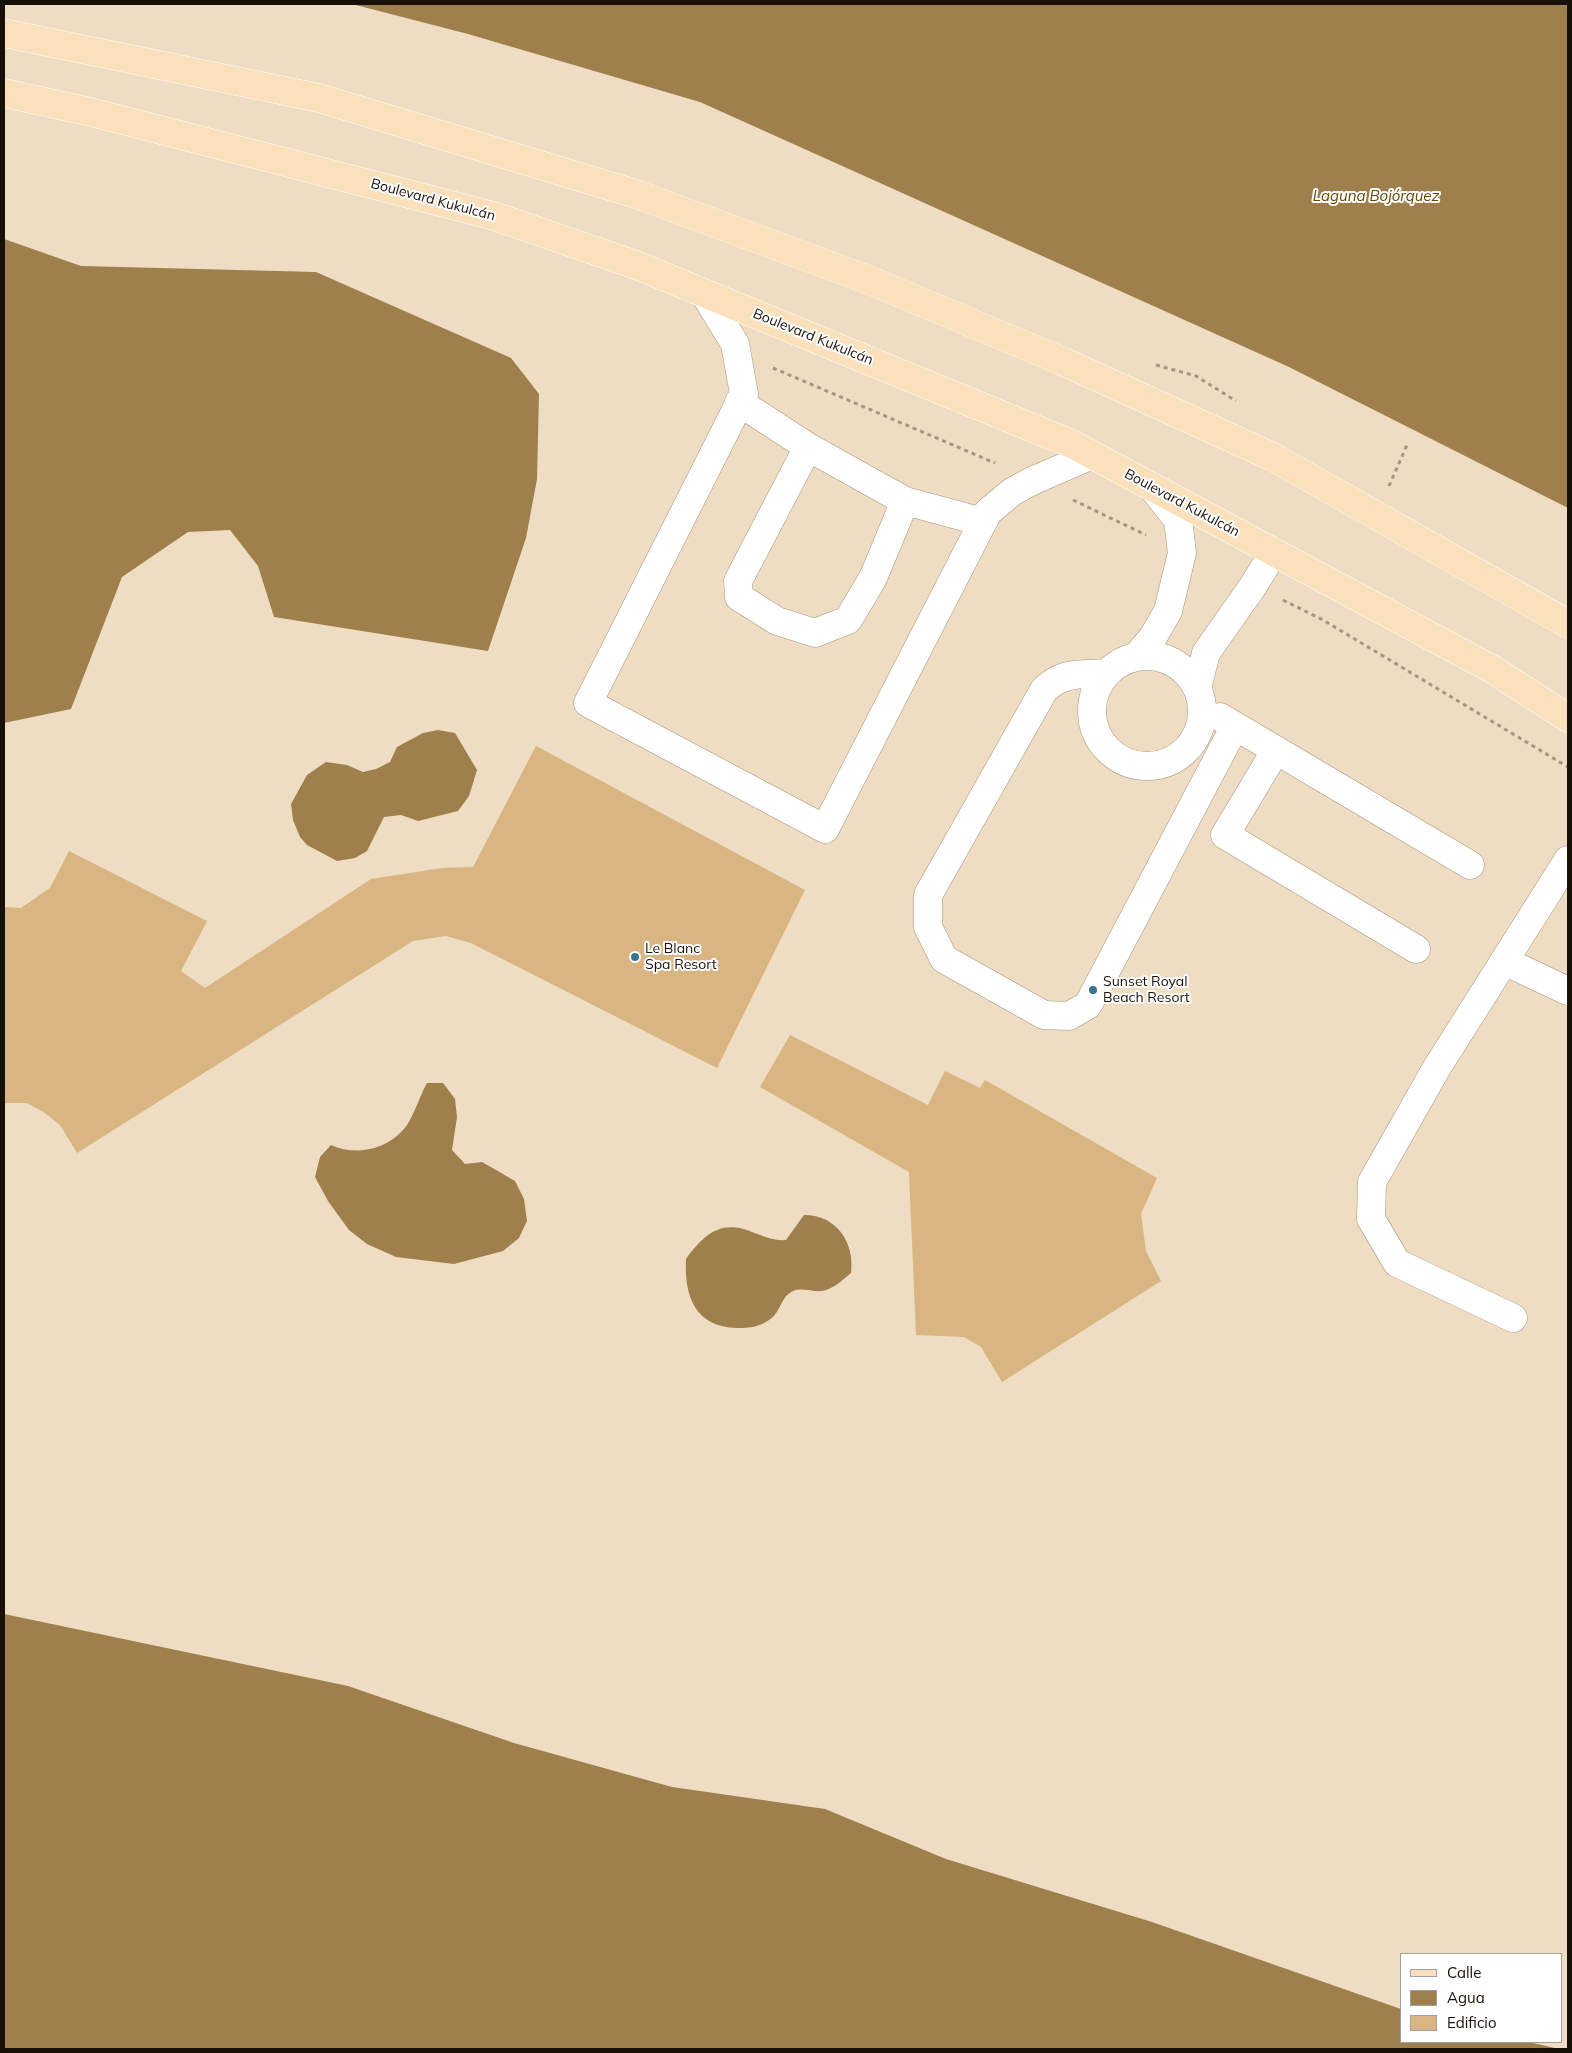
<!DOCTYPE html>
<html>
<head>
<meta charset="utf-8">
<style>
  body { margin:0 }
  #map { position:relative; width:1572px; height:2053px; overflow:hidden; background:#eedcc3; font-family:Mulish,sans-serif }
  canvas { display:block }
  .frame { position:absolute; inset:0; border:5px solid #161007; pointer-events:none }
  .legend { position:absolute; left:1400px; top:1953px; width:162px; height:90px; box-sizing:border-box; background:#fff; border:1px solid #a29f9c; margin:0; padding:6px 9px; list-style:none; font-size:15px; color:#161007 }
  .legend li { display:flex; align-items:center; gap:10px; height:25px }
  .legend b { width:25px; border:1px solid #a29f9c }
</style>
</head>
<body>
<div id="map">
<canvas width="1572" height="2053"></canvas>
<div class="frame"></div>
<ul class="legend">
<li><b style="height:6px;background:#fae1bb"></b>Calle</li>
<li><b style="height:14px;background:#9f7f4c"></b>Agua</li>
<li><b style="height:14px;background:#d8b581"></b>Edificio</li>
</ul>
</div>
<script>
const ctx = document.querySelector('canvas').getContext('2d');
ctx.lineJoin = 'round';
function fill(path, color) {
  ctx.fillStyle = color;
  ctx.fill(path, 'evenodd');
}
function trace(path, color, width, dash) {
  ctx.strokeStyle = color;
  ctx.lineWidth = width;
  ctx.lineCap = dash ? 'butt' : 'round';
  ctx.setLineDash(dash || []);
  ctx.stroke(path);
}
function drawText(font, color, halo, rows, align = 'center') {
  ctx.font = font + ' Mulish,sans-serif';
  ctx.lineWidth = 4;
  ctx.setLineDash([]);
  ctx.textBaseline = 'middle';
  ctx.strokeStyle = halo;
  ctx.fillStyle = color;
  for (const [text, x, y, turn = 0] of rows) {
    ctx.save();
    ctx.translate(x, y);
    ctx.rotate((+turn || 0) * Math.PI / 180);
    ctx.textAlign = isNaN(turn) ? turn : align;
    if (halo) ctx.strokeText(text, 0, 0);
    ctx.fillText(text, 0, 0);
    ctx.restore();
  }
}
fill(new Path2D(`
  M352,4H1568V508L1289,367L700,102L468,34Z
  M4,239L81,266L316,272L511,358L539,394L537,479L526,538L488,651L274,617L258,566L230,530L188,532L122,577L71,709L4,723Z
  M438,730L455,733L477,770L469,796L458,811L418,821L401,815L384,817L367,851L355,858L337,861L307,845L300,837L293,820L291,804L307,775L326,762L347,765L363,772L376,769L390,762L397,747L423,733Z
  M427,1083H443L455,1099L457,1117L452,1150L465,1164L482,1162L515,1181L524,1199L527,1221L519,1238L503,1251L454,1264L396,1257L367,1244L349,1230L328,1201L315,1177L320,1157L331,1145C357,1157 390,1149 407,1125C415,1113 420,1095 427,1083Z
  M804,1215C837,1215 855,1243 851,1273C842,1280 834,1289 822,1291C812,1292 802,1287 793,1291C780,1297 781,1313 769,1320C759,1327 750,1328 737,1328C695,1327 684,1296 686,1259C704,1235 720,1219 752,1232C764,1236 772,1241 786,1240Z
  M4,1614L348,1686L514,1743L672,1787L825,1809L946,1859L1152,1922L1401,2009V2042H1529L1559,2049H4Z`), '#9f7f4c');
fill(new Path2D(`
  M536,746L805,890L717,1068L471,943L446,936L413,941L77,1153L60,1125L45,1113L27,1103H4V907L21,908L50,888L69,851L207,921L181,971L205,988L371,879L442,868L473,867Z
  M790,1035L928,1105L945,1071L980,1088L985,1080L1157,1178L1141,1214L1146,1251L1161,1281L1002,1382L981,1347L964,1337L916,1335L909,1172L760,1087Z`), '#d8b581');
const minor = new Path2D(`
  M704,293L735,344L744,394L588,703L825,829L988,512L1012,492L1032,481L1092,455
  M739,402L808,447L905,501L983,522
  M808,447L738,581L739,597L777,621L815,633L848,620L873,578L905,501
  M1092 711a55 55 0 1 1 110 0a55 55 0 1 1-110 0Z
  M1136,657L1153,637L1168,611L1182,553L1178,520L1152,487
  M1107,673C1081,675 1063,671 1044,690L928,895V927L944,959L1044,1015L1069,1016L1088,1005L1235,726
  M1197,688L1206,653L1253,586L1274,552
  M1220,717L1470,865
  M1276,750L1225,835L1416,949
  M1504,961L1568,991
  M1513,1318L1397,1263L1371,1219L1372,1182L1436,1069L1568,860`);
const major = new Path2D(`
  M4,33L319,98L636,194L869,280L1062,361L1273,457L1568,624
  M4,93L91,112L494,216L636,265L704,293L1072,444L1492,669L1568,718`);
trace(minor, '#a6957d', 29);
trace(major, '#fff', 29);
trace(new Path2D(`
  M1156,365L1196,376L1236,401
  M773,368L995,463
  M1389,486L1407,445
  M1073,500L1146,535
  M1283,600L1323,620L1568,767`), '#a59783', 3, [4, 4]);
trace(minor, '#fff', 28);
trace(major, '#fae1bb', 28);
for (const [x, y, r, color] of [
  [635,957,5,"#3a748d"],
  [1093,990,5,"#3a748d"]
]) {
  const dot = new Path2D();
  dot.arc(x, y, r, 0, 2 * Math.PI);
  ctx.fillStyle = color;
  ctx.fill(dot);
  trace(dot, '#fff', 2);
}
drawText('14px', '#161007', '#fff', [
  ["Boulevard Kukulcán",433,200,15],
  ["Boulevard Kukulcán",813,337,22],
  ["Boulevard Kukulcán",1182,503,28]
]);
drawText('14px', '#161007', '#fff', [
  ["Le Blanc",645,949],
  ["Spa Resort",645,965],
  ["Sunset Royal",1103,982],
  ["Beach Resort",1103,998]
], 'left');
drawText('italic 15px', '#664500', '#fff', [
  ["Laguna Bojórquez",1376,196]
]);
</script>
</body>
</html>
